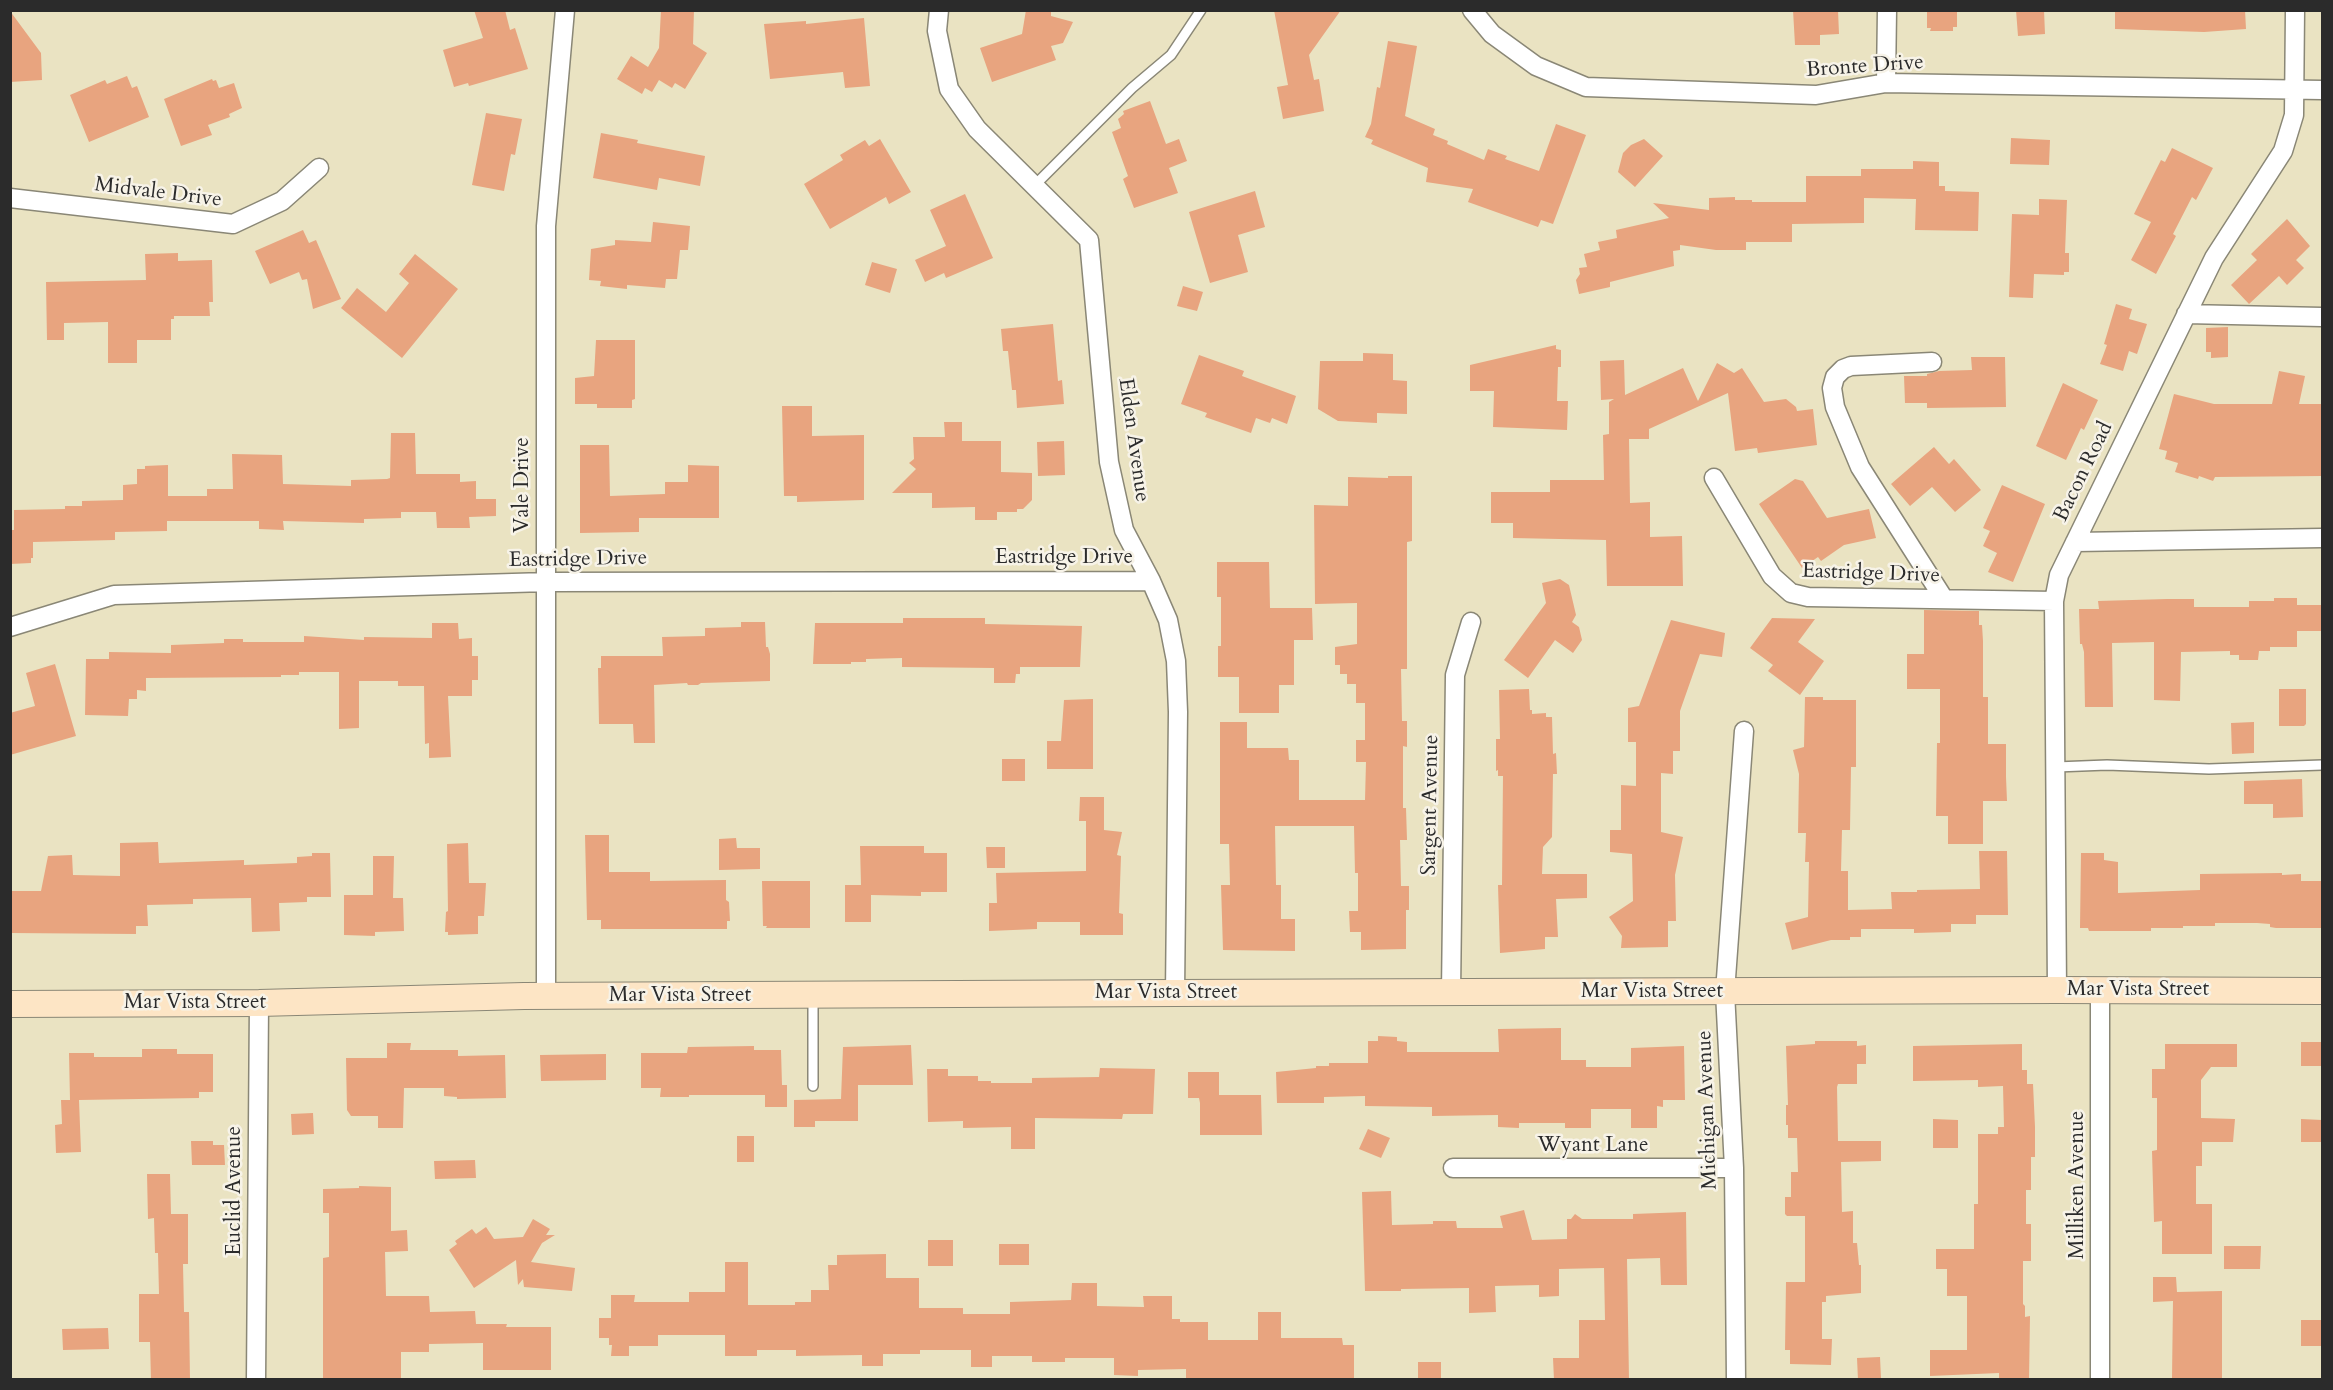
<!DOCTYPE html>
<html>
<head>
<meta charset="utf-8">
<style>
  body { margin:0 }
  #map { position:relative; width:2333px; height:1390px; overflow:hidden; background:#eae3c2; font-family:Cardo,serif }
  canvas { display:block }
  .frame { position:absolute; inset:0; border:12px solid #2b2b2b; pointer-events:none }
</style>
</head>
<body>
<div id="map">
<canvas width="2333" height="1390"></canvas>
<div class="frame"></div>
</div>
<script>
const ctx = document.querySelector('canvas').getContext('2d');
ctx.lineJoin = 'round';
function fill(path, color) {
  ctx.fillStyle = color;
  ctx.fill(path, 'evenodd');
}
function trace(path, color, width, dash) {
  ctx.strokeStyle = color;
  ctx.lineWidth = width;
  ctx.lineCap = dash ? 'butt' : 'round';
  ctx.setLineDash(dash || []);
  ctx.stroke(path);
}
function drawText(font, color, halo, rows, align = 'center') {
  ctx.font = font + ' Cardo,serif';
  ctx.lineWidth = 5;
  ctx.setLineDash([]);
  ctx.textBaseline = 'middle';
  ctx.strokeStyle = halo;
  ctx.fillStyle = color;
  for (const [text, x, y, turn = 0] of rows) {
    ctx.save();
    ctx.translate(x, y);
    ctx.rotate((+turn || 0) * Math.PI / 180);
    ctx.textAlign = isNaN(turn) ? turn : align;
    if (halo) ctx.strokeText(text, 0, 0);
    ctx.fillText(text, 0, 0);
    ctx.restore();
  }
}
fill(new Path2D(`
  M474,10H505L510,30L515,28L528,69L469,86L468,83L454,87L443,50L483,38Z
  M661,10H694L693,44L707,53L685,89L675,83L672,88L659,80L652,92L645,88L642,94L617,79L631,56L648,67L659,48Z
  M1026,10L1051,12V16L1073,22L1063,43L1051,46L1056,60L992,82L980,48L1022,34Z
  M1274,10H1341L1309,55L1314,80L1319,79L1324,111L1283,119L1277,87L1288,85Z
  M1793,10H1838L1839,34L1820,35V45H1795Z
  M1927,10H1957V27H1953V31H1930L1931,28H1927Z
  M2016,10H2044L2045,34L2018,36Z
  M2115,10H2245L2246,29L2204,32L2115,29Z
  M10,11L41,53L42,80L10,82Z
  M864,18L870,86L845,88L843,72L770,79L764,24L806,21V24Z
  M1388,41L1417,46L1405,116L1435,129L1433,135L1448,141L1447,144L1484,160L1488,149L1507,156L1505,159L1539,171L1556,124L1586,135L1553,224L1541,220L1538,227L1468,202L1473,189L1426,182L1428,168L1371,144L1373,140L1365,137L1371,124L1377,87L1380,88Z
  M127,76L132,88L137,86L149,117L89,142L70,95L105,80L107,84Z
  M212,79L213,81L216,80L219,88L234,83L242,108L229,114L230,117L208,125L212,135L181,146L164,99Z
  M1150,101L1166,144L1179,139L1187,161L1169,168L1178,193L1134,208L1123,179L1128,176L1112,132L1121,128L1118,119L1124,114L1123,111Z
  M486,113L522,119L515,155L511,154L504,191L472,185Z
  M601,133L638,140L637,143L705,156L700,186L659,178L657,190L593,178Z
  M2011,138L2050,140L2049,165L2010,164Z
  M880,139L911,192L889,204L886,197L830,229L804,184L843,160L840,155L865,140L869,146Z
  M1644,139L1663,156L1635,187L1618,172L1623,153L1631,145Z
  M2172,148L2213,168L2196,200L2192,197L2173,234L2176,236L2156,274L2131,260L2151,222L2134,214L2161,160L2165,162Z
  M1913,161L1939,162V186H1945V191L1979,192L1978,231L1915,230L1916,199L1864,198V223L1792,224V242H1746V250H1716L1680,245V250L1673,251L1674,266L1610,282V287L1579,294L1576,280L1580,274L1579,268L1587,267L1584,254L1600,250L1598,242L1617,238L1616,230L1669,218L1653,203L1709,210V198L1735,197V200H1752V202H1806V176H1861V169H1913Z
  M1255,191L1265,227L1238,235L1248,272L1210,283L1189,212Z
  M965,194L993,258L946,278L944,273L925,282L915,260L946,246L930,210Z
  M2039,199L2067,200L2065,253H2069V272H2064V275L2034,274L2033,298L2009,297L2012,214L2039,215Z
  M2287,219L2310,246L2296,260L2304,268L2287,285L2279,276L2249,304L2231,285L2257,260L2251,254Z
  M653,222L690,226L688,250H680L677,279H666L665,288L627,285V289L600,286L601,281L589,280L591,249L615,245V240L651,242Z
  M303,230L309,243L316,240L341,299L313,309L307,279L302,280L299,272L270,284L255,251Z
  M178,253V261L212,260L213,302H209L210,316H174V319H171V340H137V363H108V322L64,323V340H47L46,282L146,280L145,254Z
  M415,254L458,289L402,358L341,308L357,288L386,312L409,283L399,274Z
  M872,262L897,269L890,293L865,285Z
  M1183,286L1203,292L1197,311L1177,306Z
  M2116,304L2132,309L2129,319L2147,324L2137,354L2129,351L2123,371L2100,364L2107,345L2104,344Z
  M1053,324L1058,381L1062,380L1064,404L1017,408L1016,390H1012L1008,351H1003L1001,329Z
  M2228,327V357L2211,358V352H2206V328Z
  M596,340H635V399L632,400V408H597V404H575V378L594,376Z
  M1556,345V349L1561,350V367H1558L1557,401H1568L1567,430L1493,427L1494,391H1470V365Z
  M1363,353L1393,354V380L1407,381V414L1377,413V423L1338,421L1318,409L1320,361H1363Z
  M1199,355L1244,371L1242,376L1296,396L1287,424L1272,418L1270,423L1256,418L1251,433L1205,417L1207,413L1181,404Z
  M1971,357H2005L2006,407L1927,408V403H1905L1904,376H1927V374L1939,371L1972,370Z
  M1624,360L1625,395L1683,368L1698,401L1717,363L1734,373L1742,368L1764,402L1786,399L1796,407L1797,411L1813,409L1817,445L1758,453L1757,448L1735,451L1728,393L1649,429V439H1629L1630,503L1650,502V537L1682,536L1683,586H1607L1606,540L1513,538V523H1491V492H1550V480H1604L1603,435L1609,434V402L1614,399L1601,400L1600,361Z
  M2279,371L2305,376L2299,404H2322V476L2215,477L2213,481L2199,476L2198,479L2175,472L2178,463L2165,459L2167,451L2159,449L2174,394L2214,404H2272Z
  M2063,383L2098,400L2084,430L2081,428L2066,460L2036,446Z
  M782,406H812V436L864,435V500L797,502V496H784Z
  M944,422H962V441H1001V472L1032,473V500L1023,509H1017V512H997V520H975V507L932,508V493H892L916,469L909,463L914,459L913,437H945Z
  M391,433H415L416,474H460V482L476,481V499H496V516L469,517L470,528H437L436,512H401V518L364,519V523L283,521L284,530L259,529V521H167V531L115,532V540L33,542V558H31V563L10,564V530H14V510L65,509V506H82V501L123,500V485L137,484V469H145V466L168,465V496H207V489H233L232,454L282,455L283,484L351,486V480L387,479L390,478Z
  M1064,441L1065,475L1038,476L1037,442Z
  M580,445H609L610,496L665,494V482H688V465L719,466V518H639V532L580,533Z
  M1934,447L1949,464L1954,459L1981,490L1955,512L1932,487L1910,506L1891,484Z
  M1388,476H1412V541L1407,542V669H1401L1402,721H1407V747L1403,746V808H1406L1407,840H1400L1401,886H1409V910H1406V949L1361,950V932H1350L1349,911H1358V873H1355L1354,826H1275L1276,885H1281V919H1295V951L1223,950L1221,885H1230L1229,844H1220V722H1247V748H1288L1289,760H1299V800H1365L1366,762H1356V740H1365V703H1356V684H1347V674H1340V665H1335V647L1357,644V603L1315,604L1314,505L1348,506V477L1388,478Z
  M1795,479L1803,481L1827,518L1869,509L1876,538L1844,545L1821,561L1818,557L1802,568L1759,504Z
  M2002,485L2045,504L2013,582L1988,572L1997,553L1983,546L1990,531L1983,528Z
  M1217,562H1269L1270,608H1312L1313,640H1294V685H1279V713H1239V677H1218V646H1221V597H1217Z
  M1560,579L1569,585L1576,615L1572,622L1579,627L1582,640L1573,653L1555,640L1528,678L1504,660L1546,603L1542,583Z
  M2274,598H2297V605H2322V631H2297V647H2270V651H2259L2258,660H2239V655H2230V651L2181,652L2180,701L2154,700V642L2112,643L2113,707H2085L2084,652L2082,644H2080L2079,609H2099L2098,601L2167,599H2194V607H2249V601H2274Z
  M1924,610L1979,611V625H1982L1983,641V697H1988V744H2006V777L2007,801H1983V844H1948V816H1936L1937,743H1940V689H1907V654H1924Z
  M903,618H985V624L1082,626L1080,667H1020V674H1016L1015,683H994V668L902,667V658L866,659V662H851V664H813L815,623H903Z
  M1772,618L1815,619L1798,642L1824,661L1800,695L1768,671L1773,665L1750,648Z
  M1671,620L1725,633L1722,657L1700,654L1680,711V751H1673V774L1661,773V832L1683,837L1675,875L1676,921H1668V947L1621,948L1622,936L1609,917L1633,901L1632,854L1610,852V830H1621V785L1636,786V742H1628V708L1639,706Z
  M741,622H765L766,647H768L770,654V681L701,683L698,685H688L687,683L654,685L655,743H634L633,724H599L598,668H601V656H663L662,637L705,636V628L741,627Z
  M432,623H458L459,639L472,638V656H478V680H472V696H448L451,757L429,758V743L425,744L424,686H398V681H359V728L339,729V672H299V675H281V677L146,678V691L137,690V699H129L128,716L85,715L86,659H109V652L171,653V645L224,643V639H243V642H304V636L364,640V637L432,638Z
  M55,664L76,736L10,755V713L35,706L26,673Z
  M1529,689L1530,710H1532V714L1546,713V717H1552L1553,754L1556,753L1557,774H1553L1552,837L1543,847L1542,874H1587V898L1556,899L1558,937H1545V949L1500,953L1498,885H1502L1503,776H1498V770L1496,771V739H1500L1499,690Z
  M2279,689H2306V724L2304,726H2279Z
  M1805,697H1823V700H1856V767H1851L1850,830H1842L1841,871H1848V910L1892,909L1891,892H1917V890L1980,889L1979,851H2007L2008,915H1976V924H1951V932L1914,933V929H1861V937H1850V940H1831L1792,950L1785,923L1808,917L1809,862H1805L1806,833H1798L1799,774L1793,750L1804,747Z
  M1093,699V769H1047V741H1061L1064,700Z
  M2254,722V753L2232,754L2231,723Z
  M1002,759H1025V781H1002Z
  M2302,779L2303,817L2273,818V804H2244V781Z
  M1080,797H1104V830L1122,832L1117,855L1121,856L1119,913L1123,914V935H1080V922H1037V929L989,931V903H997L996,873L1086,871V821H1079Z
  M585,835H609V872H650V881L726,880V900L729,902L730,921H727V929H601V920H587Z
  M736,838L737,848H760V869L719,870V839Z
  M158,842L159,863L244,860V865L297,863V857L312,856V853H330L331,897H307V902L279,903L280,931L252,932L251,898L193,899V904L147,905L148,926H136V934L10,933V891H41L48,856L72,855L73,875L120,876V843Z
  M468,843L469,883H486L484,916H478V934L448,935V932H445L446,912L448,911L447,844Z
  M860,846H924V853H947V892H921V896L871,895V922H845V885H861Z
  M986,847H1005V868H987Z
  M2081,853H2104V860L2118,862V893L2200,890V874L2282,873V875L2301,874V881H2322V928H2276L2270,927V924L2257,923H2215V926H2183V928H2151V931H2089L2088,928H2080Z
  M373,856H394L393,898H403L404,931L375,932V936L344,935V895H373Z
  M762,881H810V928H766L767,926H763Z
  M1561,1028V1060H1586V1067H1631V1048L1684,1046L1685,1100H1663V1107L1657,1106V1128H1631V1109H1591V1128H1565V1123H1519V1128L1498,1127V1115L1432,1116V1107L1365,1106V1096L1324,1097V1103H1277L1276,1072L1316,1068V1066H1329V1063H1368V1041H1378V1036L1397,1037V1041L1407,1042V1052H1499L1498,1029Z
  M1815,1041H1857V1046L1866,1045V1064H1857V1084H1838L1837,1087L1838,1141H1881V1161L1841,1162L1842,1212L1853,1211V1243H1857L1859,1265H1861V1293L1826,1296V1302H1822V1339H1832L1831,1365L1790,1364V1350H1785L1786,1282H1805V1216H1787L1785,1214V1197H1791V1172H1798L1797,1138H1788V1125H1786V1105H1788L1786,1046L1815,1044Z
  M2301,1042H2322V1066H2301Z
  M387,1043H411L410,1050H458V1056L505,1055L506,1098L457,1099V1097L444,1096V1088H404L403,1128H378V1116H351L347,1110L346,1058H387Z
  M2022,1044V1070H2027V1084H2033L2035,1127V1157H2031V1190H2026V1224H2031V1261H2023V1304L2025,1306V1317L2030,1316L2029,1380H1999V1373L1930,1376V1350H1967V1296H1947V1269H1936V1249H1974V1204H1978V1134H1998V1127H2004L2003,1086L1978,1087V1080L1913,1081V1046Z
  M2165,1044H2237V1067H2211L2201,1080V1118L2235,1119L2233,1142H2202V1166H2196V1204H2212V1254H2162V1221L2154,1222L2152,1151L2157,1150V1098H2152V1069H2165Z
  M911,1045L913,1085H858V1121H815V1127H794V1100L841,1099L843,1047Z
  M754,1046V1050H781L782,1085H787V1107H765V1095H689V1097H660L661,1088H641V1053H687L688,1047Z
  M142,1049H177V1054H213V1092H199V1098L79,1100L81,1152L56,1153L55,1125L62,1124L61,1100H70L69,1053H94V1057H142Z
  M606,1054V1080L541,1081L540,1055Z
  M1100,1068L1155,1069L1153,1114H1123L1122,1119L1035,1118V1149H1011V1127L963,1128V1121L928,1122L927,1069H948V1076H978V1081H991V1083H1032V1078L1099,1077Z
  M1188,1072H1219V1095H1261L1262,1135H1200V1103L1199,1098H1188Z
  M313,1113L314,1134L292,1135L291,1114Z
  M1933,1119L1958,1120V1148H1933Z
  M2301,1119L2322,1120V1142H2301Z
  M1368,1129L1390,1138L1381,1158L1359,1149Z
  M737,1136H754V1162H737Z
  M191,1141H213V1145H224L225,1165H192Z
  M475,1160L476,1178L435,1179L434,1161Z
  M147,1174H170L171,1214H188V1264H183L184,1312H189L190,1380H151L150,1342H139V1294H159L158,1253H155L154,1218L148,1219Z
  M359,1186L391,1187V1231L407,1230L408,1251L385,1252L386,1296H429L430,1312L475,1311L476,1324H507L506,1327H551V1370H483V1343L429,1344V1352H401V1380H323V1258L329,1257V1213H323V1189L359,1188Z
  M1391,1191L1392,1225L1433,1224V1221H1456L1457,1228H1503L1500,1216L1524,1210L1532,1240L1567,1239V1219H1571L1575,1214L1582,1219H1633V1214L1686,1212L1687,1285H1661L1660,1258L1627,1259L1629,1380H1554L1553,1358H1579V1320H1605L1604,1268L1559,1269V1296L1539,1297V1285L1495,1286L1496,1312L1469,1313V1288L1401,1289V1291H1365L1362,1192Z
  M533,1219L550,1229L546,1235H555L542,1243L531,1262L575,1268L572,1291L524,1287L523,1279L518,1285L516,1260L474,1288L449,1250L457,1244L455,1241L472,1229L476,1234L486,1227L494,1239L523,1237Z
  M928,1240H953V1266H928Z
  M999,1244H1029V1265H999Z
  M2224,1246H2261L2260,1269H2224Z
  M886,1254V1278H919V1308H963V1314H1010V1302L1071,1300L1072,1283H1097V1306L1144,1307L1143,1296H1172V1319H1180V1322H1208V1340H1258V1312H1281V1338H1342L1343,1345H1354V1380H1186V1369L1138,1370V1376L1114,1375V1358H1065V1362H1032V1356H992V1367H971V1350H920V1354H883V1366H862V1355L796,1356V1350H757V1356H725V1335H658V1346H629V1356H611L612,1345H609V1338H599V1318H611V1295H635L634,1302H689V1292H725V1262H748V1305H795V1302H811V1290H829L828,1265H837V1255Z
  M2153,1277H2176L2177,1292L2222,1291V1380L2172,1378L2173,1301L2153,1302Z
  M2301,1320H2322V1346H2301Z
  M108,1328L109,1349L63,1350L62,1329Z
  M1880,1357L1881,1378L1858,1380L1857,1358Z
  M1418,1362H1441V1380H1418Z`), '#e8a47f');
const lane = new Path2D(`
  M1034,186L1132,88L1171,55L1201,10
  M2056,767L2107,765L2209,769L2322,765
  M813,998V1086`);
const street = new Path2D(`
  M939,10L937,31L949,89L977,129L1089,240L1109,462L1124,530L1151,581L1168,620L1176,661L1178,712L1175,993
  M1472,10L1492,34L1536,66L1586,87L1816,95L1886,83L2322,90
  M1886,83L1887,10
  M10,198L233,224L282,201L319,168
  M2186,314L2322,317
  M1932,362L1851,366L1843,369L1835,377L1832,388L1835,407L1860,467L1944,599
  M1714,478L1772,576L1791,593L1808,597L2054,601
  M2075,542L2322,538
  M10,627L114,595L546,582L1151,581
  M2057,990L2054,601L2059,575L2214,258L2283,151L2294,115L2295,10
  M2100,991V1380
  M1451,992L1455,675L1471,622
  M546,997V226L565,10
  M1453,1168H1734
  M256,1380L259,1003
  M1736,1380L1734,1168L1725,992L1744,731`);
const secondary = new Path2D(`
  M10,1004L259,1003L524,996L1175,993L2057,990L2322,991`);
trace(lane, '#8a8776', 12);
trace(street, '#8a8776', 21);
trace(secondary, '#8a8776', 28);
trace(lane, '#fff', 9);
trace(street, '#fff', 18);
trace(secondary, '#fde5c5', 26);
drawText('21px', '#2b2b2b', '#f7f3e8', [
  ["Bronte Drive",1865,67,-4],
  ["Midvale Drive",158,193,7],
  ["Elden Avenue",1133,440,82],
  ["Bacon Road",2084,472,-64],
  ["Vale Drive",523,485,-90],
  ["Eastridge Drive",1064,558],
  ["Eastridge Drive",578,560,-1],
  ["Eastridge Drive",1871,574,2],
  ["Sargent Avenue",1431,805,-89],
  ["Mar Vista Street",2138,990],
  ["Mar Vista Street",1652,992],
  ["Mar Vista Street",1166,993],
  ["Mar Vista Street",680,996],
  ["Mar Vista Street",195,1003],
  ["Michigan Avenue",1708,1110,-92],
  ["Wyant Lane",1593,1146],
  ["Milliken Avenue",2078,1185,-90],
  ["Euclid Avenue",235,1191,-90]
]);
</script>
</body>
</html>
